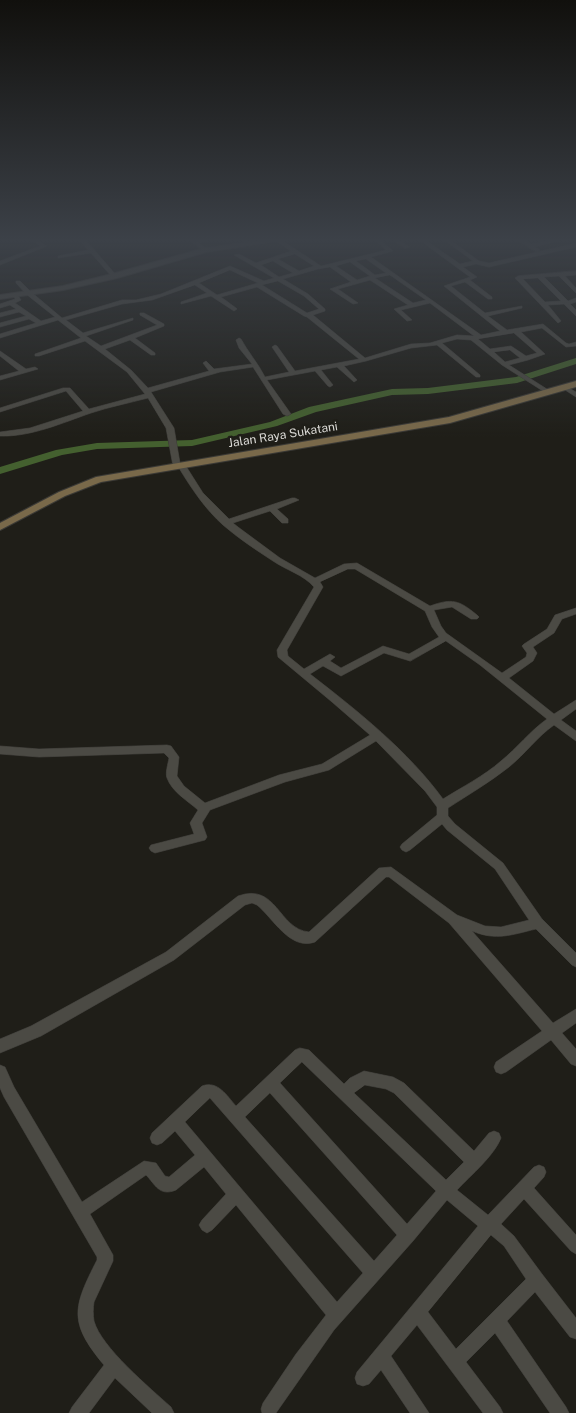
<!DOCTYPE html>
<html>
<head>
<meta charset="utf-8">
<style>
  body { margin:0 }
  canvas { display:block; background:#1f1e18 }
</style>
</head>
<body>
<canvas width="576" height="1413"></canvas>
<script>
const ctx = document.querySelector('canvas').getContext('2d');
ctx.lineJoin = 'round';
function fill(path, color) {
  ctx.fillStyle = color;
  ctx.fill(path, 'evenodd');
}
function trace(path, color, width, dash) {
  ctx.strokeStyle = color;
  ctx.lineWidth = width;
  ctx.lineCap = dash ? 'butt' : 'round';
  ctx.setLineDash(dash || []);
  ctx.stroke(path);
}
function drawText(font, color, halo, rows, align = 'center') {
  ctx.font = font + ' "Public Sans",sans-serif';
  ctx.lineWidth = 5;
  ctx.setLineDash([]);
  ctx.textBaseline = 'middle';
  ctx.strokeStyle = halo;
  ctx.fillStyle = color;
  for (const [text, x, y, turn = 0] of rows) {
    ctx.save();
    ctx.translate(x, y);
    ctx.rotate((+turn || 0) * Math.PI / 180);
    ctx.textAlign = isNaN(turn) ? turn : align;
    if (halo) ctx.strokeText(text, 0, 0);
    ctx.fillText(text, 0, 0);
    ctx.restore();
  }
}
fill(new Path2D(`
  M576,358V364L517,383L428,394L392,395L316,412L277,426L192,446L97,449L62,455L0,474V467L56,450L97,443L192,440L270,422L309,407L392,389L428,388L516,377Z`), '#44602f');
const minor = new Path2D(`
  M29,239H35L47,246L0,265V261L40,246Z
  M79,239H85L116,275V277H112L91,253L58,258V256L88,250Z
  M188,239H211L199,243L208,250L205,252Z
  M212,239H220L217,241Z
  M276,239H280L321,266L386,250L374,239H380L393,251L371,257L481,335L500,331L444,286L470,277L418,239H424L460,264L473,261L443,239H449L479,261L489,263L576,243V247L489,267L476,264L463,267L477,277L470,280L492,297V299H488L465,282L451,286L485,313L522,306V308L488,316L507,330L543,324L566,343L569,344L576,342V346L566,347L542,328L521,332L545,354L528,360L509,365L550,391V393H546L502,365L471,340L457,339L442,343L480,375V377H476L437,345L411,348L366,361L344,366L357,380L354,382L337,367L321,370L333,385L330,387L328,386L315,371L267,380L291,414L287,416L283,414L253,367L220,372L151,392L174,428L180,463H184L203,493L229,519L292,498H295L299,500L277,509L288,519V523H282L270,511L233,523L238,527L280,558L315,578L344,564L357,563L430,606C452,598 459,600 477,615L479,617L477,619H471L452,607L434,610L441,626L446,633L502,673L526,657L527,653L522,646L524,644L547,629L555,615L576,608V614L562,619L554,633L533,647L537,653L533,661L509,678L554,714L576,700V709L561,720L576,731V741L554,725C537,737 525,754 509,767C490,782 468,795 448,808V816L455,824L503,863L542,919L576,953V967L572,965L536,929C511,935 496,941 472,931L553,1023L576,1009V1023L562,1033L576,1049V1066L571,1064L551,1040L506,1072L501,1074L496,1072L494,1067L496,1062L542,1031L449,923L389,877H386L315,942C290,951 273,918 257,905L252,903L245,905L174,960L41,1036L0,1053V1039L31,1026L166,952L238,896C277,882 278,929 309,932L379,868L391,867L457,915L485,926L501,927L529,920L495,869L447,830L442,824L410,850L406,852L402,850L400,847L402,844L437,815V807L425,791L376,741L329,770L285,782L210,810L202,823L207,837L205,840L155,853L151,851L149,848L151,845L194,834L190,823L198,810C188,801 172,792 167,778C165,773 168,764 169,758L164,753L39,757L0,754V746L39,749L167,745L171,746L179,757L177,776L184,786L205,803L279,775L322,764L370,735L332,702L278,657L277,650L314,587C304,575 286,570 273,561C256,550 238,538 223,525C206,510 191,488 179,468L173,466L166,428L148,398C129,403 109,407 91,413C62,423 31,437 0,436V432L30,428L83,411L66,391L0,412V408L63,388H70L89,409L145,394L127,372L85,341L39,356H35V354L81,338L58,320L0,338V334L36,323L29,319L0,327V323L26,316L19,312L0,317V313L16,309L10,305L0,308V304L15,299L13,294H17L21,300L15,303L41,321L55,317L26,294L16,283V281H20L30,291L62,318L122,300H136L161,294L230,266L264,281L274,278L234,255L239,254L256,263L291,251L276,241ZM295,254L314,266L299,271L278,259ZM366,259L386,273L375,275L356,261ZM273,261L293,273L279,277L261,265ZM350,262L370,276L357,280L336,266ZM330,267L351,282L330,289L353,304L358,303L338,289L370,280L408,305L394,309L407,321L412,320L401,310L430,303L474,336L457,335L430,343L411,344L365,358L313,315L325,311V309L308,294L283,279L318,269ZM230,270L258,283L217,295L199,283ZM390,275L426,300L413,303L375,278ZM278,281L304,296L319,309L307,313L262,285ZM195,285L207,293L181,302V304L211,296L234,311L237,309L236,308L221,297L257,287L304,316L307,317L359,359L295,371L277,346L275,345L272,347L289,372L265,377C258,363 248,352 241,339L239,338L236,340L239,348L252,364L214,369L206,361L203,363L209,371L148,388L131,370L105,349L130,340L151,355H155V353L135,338L164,326V324L144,313H140V315L157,325L101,346L86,336L133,320V318L83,333L66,320L122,304L152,300ZM514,333L537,353L526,356L511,346L490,349L478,339ZM510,350L520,358L505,362L494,352ZM348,569H355L425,611L432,627L439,637L409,654L383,646L341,668L330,661L335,657L330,654L304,669L288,656L287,650L323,587L320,582ZM446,641L480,665L547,719C530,731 517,748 501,761C484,776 462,787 443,799C408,751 358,711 310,674L323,666L341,676L384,653L410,661Z
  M391,239H397L410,247L405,248Z
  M515,239H522L531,244L556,239H565L535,247L540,250L537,252Z
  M576,271V275L565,276L576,288V293L559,276L544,277L568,301L576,298V302L570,304L576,310V316L564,304L548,305L561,321L558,323L515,278L518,276ZM538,278L561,301L545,302L523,279Z
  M0,351L26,369L35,367L38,369L0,380V376L19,371L0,356Z
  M564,385L576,392V397L562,388L561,387Z
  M300,1048L309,1050L344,1084L350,1078L364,1071L393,1077L404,1083L474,1151L489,1133L494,1131L499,1133L501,1138C494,1156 471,1175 457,1190L488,1215L534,1167L539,1165L544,1167L546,1172L544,1177L534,1188L576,1235V1254L571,1251L524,1199L501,1224L514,1236L542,1274L576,1318V1339L570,1337L535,1292L507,1321L566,1407L569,1413H550L495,1333L466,1362L500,1407L503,1413H483L417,1325L391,1356L429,1413H410L381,1370L369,1384L363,1386L357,1384L355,1378L357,1372L478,1226L447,1200L413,1241L334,1330L276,1413H262L261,1409L263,1403L296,1354L326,1315L236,1205L212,1230L207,1233L202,1230L199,1225L202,1220L226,1194L204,1167L176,1190C159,1197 155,1184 146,1175L90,1214L113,1255V1261L94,1302C93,1308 93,1315 94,1321C101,1347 150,1388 171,1407L174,1413H152L115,1378L89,1413H69L72,1407L104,1365C68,1322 73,1307 97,1260V1257L4,1097L0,1088V1065L5,1067L14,1087L82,1202L144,1161L156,1163L165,1176L169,1177L195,1155L175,1131L162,1143L157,1145L152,1143L150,1138L152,1133L202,1086C218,1080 227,1096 236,1106L295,1050ZM302,1062L436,1191L407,1224L280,1083ZM365,1085L386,1089L394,1093L464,1162L446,1180L354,1093ZM270,1093L397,1235L374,1261L245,1117ZM210,1098L363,1273L337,1302L185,1122ZM491,1235L504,1246L526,1279L456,1349L428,1312Z`);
const tertiary = new Path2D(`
  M273,239H289L206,252L117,278L63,290L0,299V295L63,286L112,274L205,248Z`);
const secondary = new Path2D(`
  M576,381V387L450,423L101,482L65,496L0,530V523L59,492L96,477L449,417Z`);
trace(minor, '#3b3a36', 1);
trace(tertiary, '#3b3a36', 2);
trace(secondary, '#3b3a36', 2);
fill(minor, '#4b4a44');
fill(tertiary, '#4b4a44');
fill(secondary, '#79694a');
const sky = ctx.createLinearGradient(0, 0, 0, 437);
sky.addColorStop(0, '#11100d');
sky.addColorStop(0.55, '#3c4148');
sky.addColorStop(1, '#3c414800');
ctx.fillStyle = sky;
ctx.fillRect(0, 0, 576, 437);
drawText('12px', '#dbdad6', '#1f1e18', [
  ["Jalan Raya Sukatani",283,435,-9]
]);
</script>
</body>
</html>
